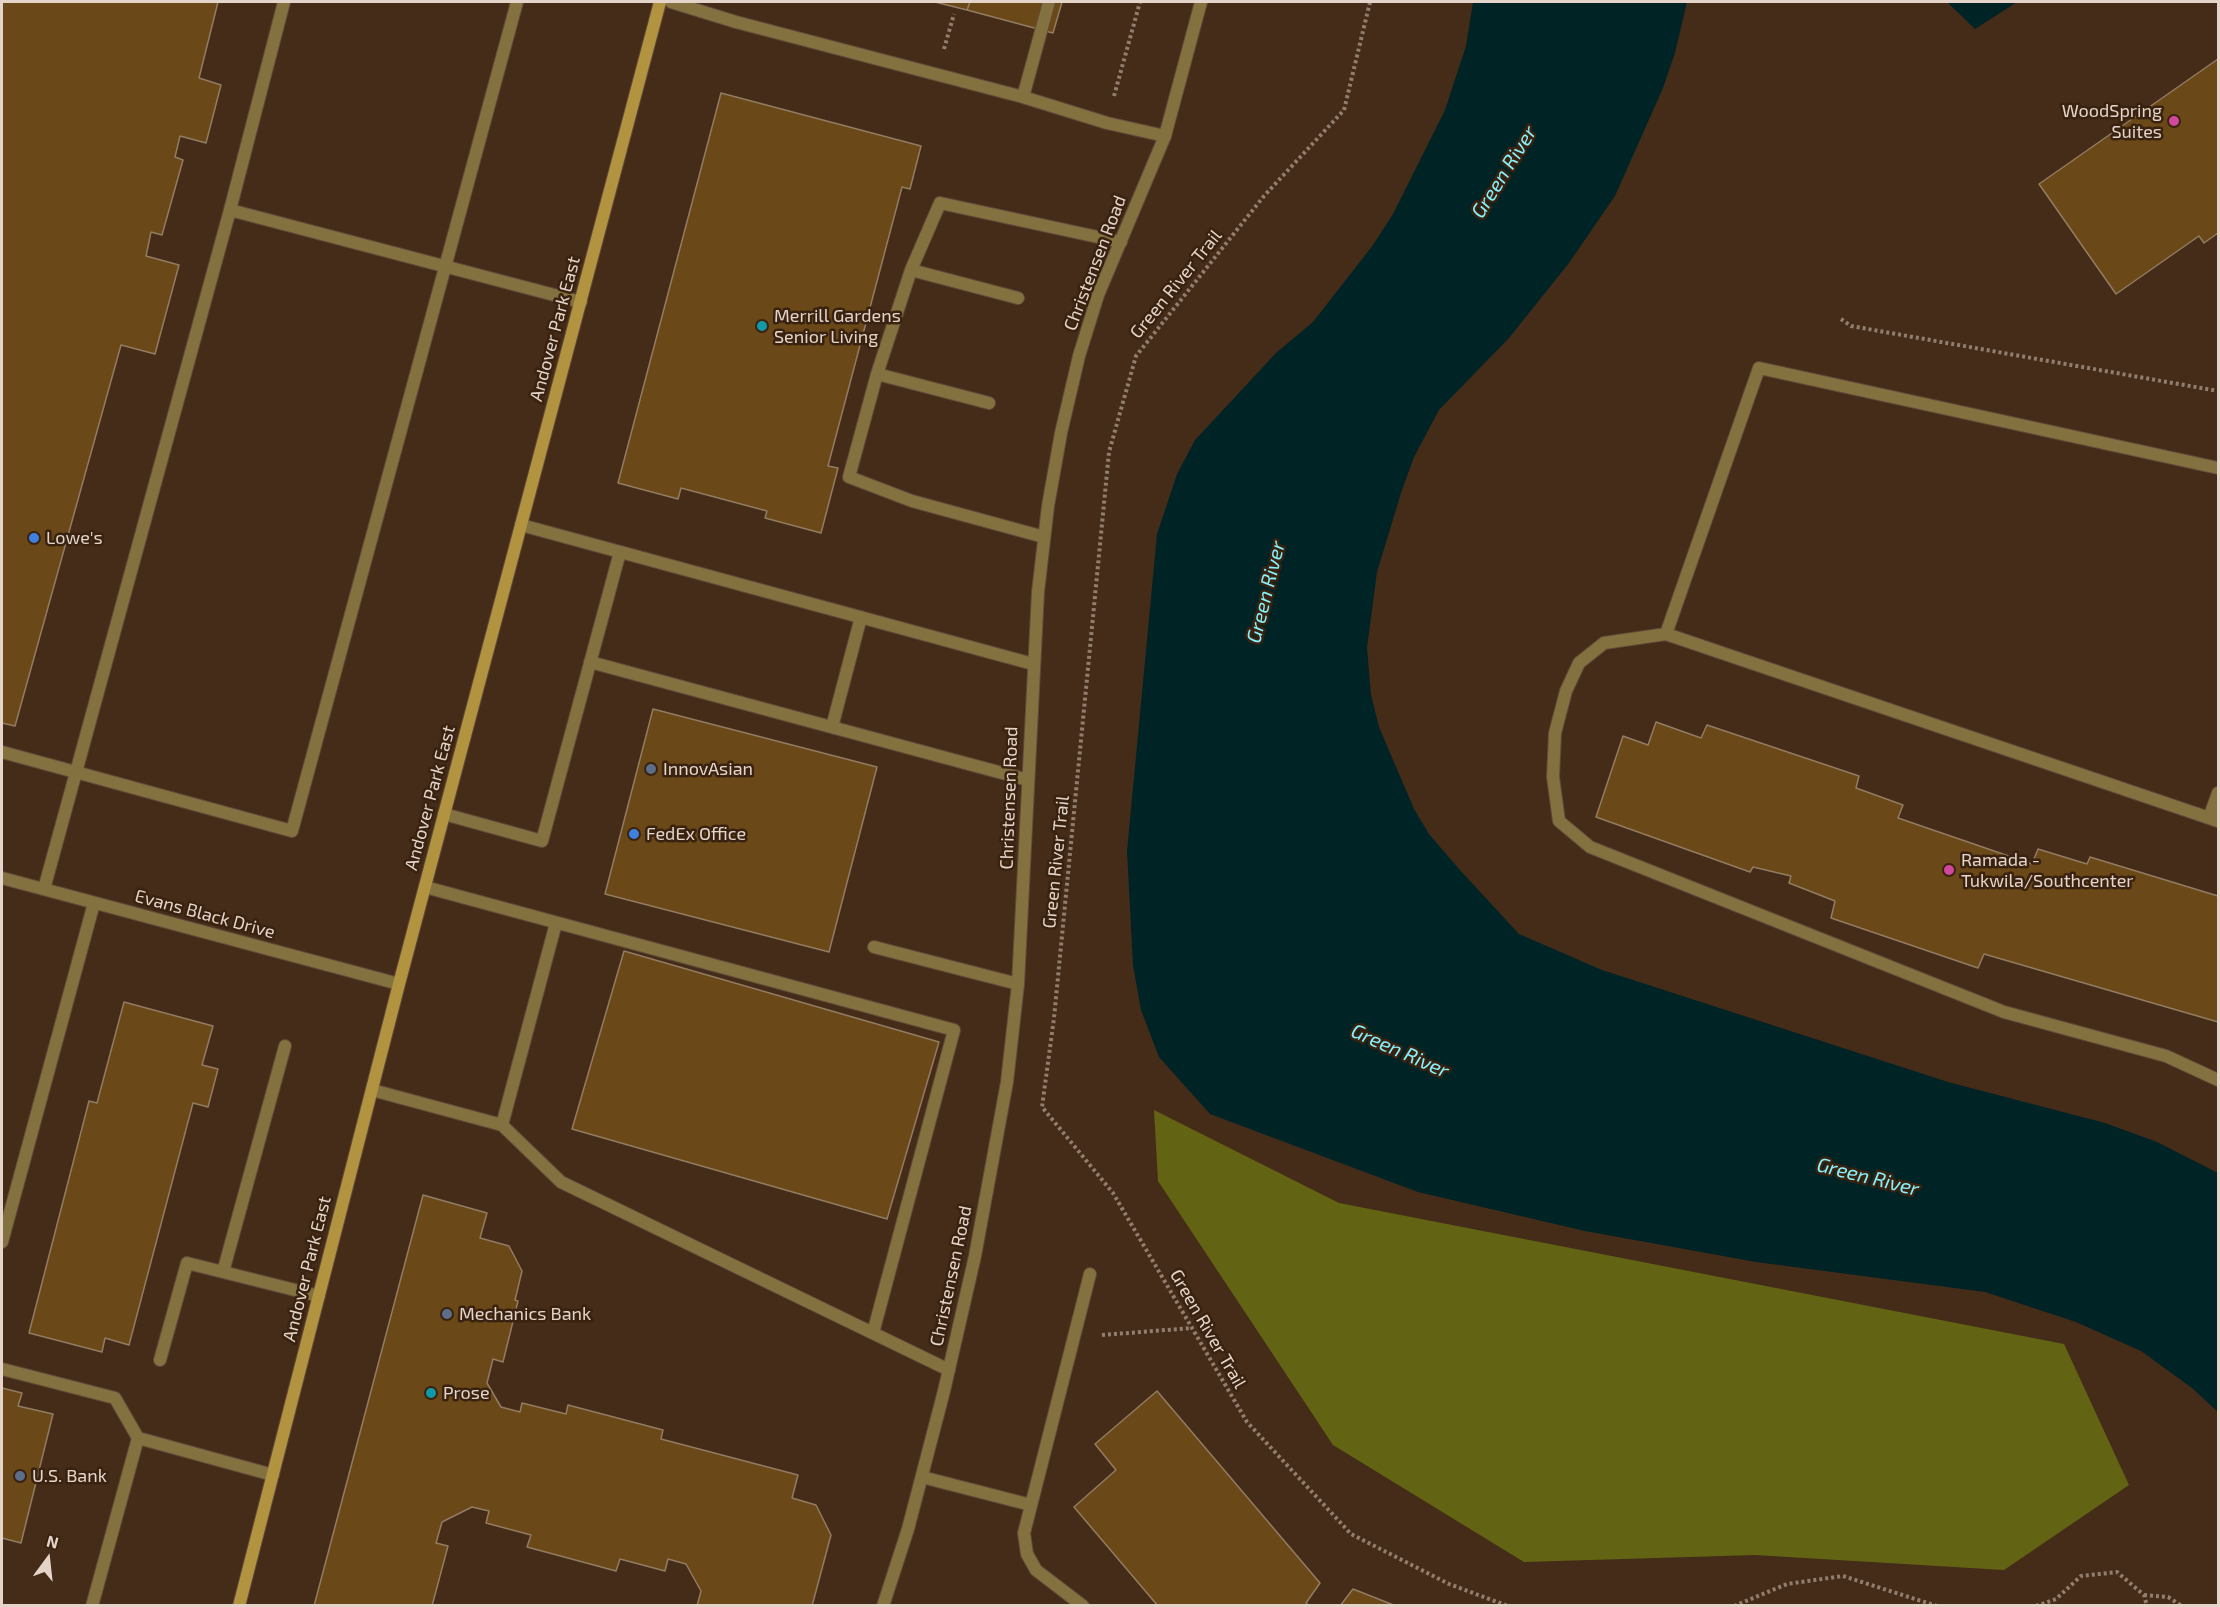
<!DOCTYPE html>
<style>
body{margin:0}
#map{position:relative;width:2220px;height:1607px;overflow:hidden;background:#442c19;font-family:"Exo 2",sans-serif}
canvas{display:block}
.frame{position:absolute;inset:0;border:3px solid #e4d4c9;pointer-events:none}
.north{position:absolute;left:18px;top:1529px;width:60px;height:60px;-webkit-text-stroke:4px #39220f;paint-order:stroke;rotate:15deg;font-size:16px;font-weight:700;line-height:24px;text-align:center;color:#e4d4c9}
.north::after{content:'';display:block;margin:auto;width:21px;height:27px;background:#e4d4c9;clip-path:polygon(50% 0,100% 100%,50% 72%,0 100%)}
</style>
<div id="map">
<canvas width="2220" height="1607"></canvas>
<div class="frame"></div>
<div class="north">N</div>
</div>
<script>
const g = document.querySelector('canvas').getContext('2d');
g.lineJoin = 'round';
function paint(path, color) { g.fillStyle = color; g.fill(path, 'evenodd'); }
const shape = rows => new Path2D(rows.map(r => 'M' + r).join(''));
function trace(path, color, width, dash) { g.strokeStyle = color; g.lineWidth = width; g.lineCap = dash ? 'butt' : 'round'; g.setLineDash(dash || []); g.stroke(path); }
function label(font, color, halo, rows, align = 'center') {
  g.font = font + ' "Exo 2",sans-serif'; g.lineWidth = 5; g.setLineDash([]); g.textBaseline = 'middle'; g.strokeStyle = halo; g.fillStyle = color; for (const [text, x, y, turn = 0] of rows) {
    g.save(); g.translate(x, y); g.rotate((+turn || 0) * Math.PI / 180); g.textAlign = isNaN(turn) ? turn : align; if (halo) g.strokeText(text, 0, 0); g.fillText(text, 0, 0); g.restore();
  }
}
const forest = shape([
 [1154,1110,1339,1203,2064,1344,2129,1485,2004,1570,1755,1555,1524,1562,1333,1445,1158,1181]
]);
const water = shape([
 [1473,2,1687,2,1675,53,1663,88,1615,196,1569,263,1509,338,1439,410,1414,457,1401,493,1377,572,1367,648,1371,695,1379,727,1414,809,1429,834,1459,869,1519,934,1602,970,1948,1082,2105,1123,2157,1142,2218,1173,2218,1412,2192,1388,2141,1351,2076,1322,1985,1292,1756,1262,1585,1231,1418,1192,1210,1114,1159,1057,1141,1010,1133,965,1127,851,1157,534,1177,474,1195,440,1276,353,1313,322,1373,245,1393,214,1445,110,1466,46],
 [1947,2,2017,2,1975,29]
]);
const building = shape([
 [2,2,218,2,199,78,221,85,206,143,180,136,175,157,183,160,162,235,151,232,146,256,179,265,155,354,121,345,15,726,2,723,2,2],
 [935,2,970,2,967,10,935,2],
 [970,2,1062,2,1053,33,967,10,970,2],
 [2218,59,2218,233,2204,243,2199,236,2116,294,2039,184,2218,59],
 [721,93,921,146,910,189,902,187,828,466,838,468,821,533,765,518,767,511,681,488,678,499,618,483,721,93],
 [653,709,877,767,829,952,605,894,653,709],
 [1656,722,1701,738,1707,725,1859,776,1856,788,1903,805,1898,818,2032,864,2038,849,2087,864,2090,857,2218,896,2218,1022,1984,954,1978,968,1831,918,1835,901,1789,883,1791,876,1753,867,1750,872,1596,817,1623,736,1648,745,1656,722],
 [624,951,939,1042,887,1219,572,1129,624,951],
 [124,1002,213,1026,202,1065,218,1069,208,1107,193,1103,129,1345,105,1338,102,1352,29,1333,89,1101,97,1103,124,1002],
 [423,1195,487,1213,480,1238,509,1246,522,1271,515,1300,518,1301,503,1362,493,1359,487,1383,501,1407,520,1412,522,1403,566,1414,568,1405,663,1430,661,1439,798,1475,792,1498,816,1505,831,1535,812,1606,697,1606,701,1591,686,1564,668,1559,665,1571,620,1559,616,1571,527,1547,531,1535,486,1523,489,1511,472,1507,442,1522,436,1543,448,1546,432,1606,314,1606,423,1195],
 [2,1388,22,1393,18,1406,53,1414,21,1543,2,1538,2,1388],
 [1157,1391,1320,1583,1306,1603,1310,1606,1158,1606,1074,1507,1116,1470,1095,1444,1157,1391],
 [1353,1589,1396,1606,1340,1606,1353,1589]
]);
const path = shape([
 [1370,2,1344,110,1264,196,1136,356,1109,452,1054,1018,1042,1107,1113,1193,1247,1422,1351,1534,1449,1584,1508,1606],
 [944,49,954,14],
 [1114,96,1140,2],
 [1841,319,1851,326,2218,391],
 [1102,1335,1192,1328],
 [2144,1595,2168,1597,2182,1606],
 [1734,1606,1787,1584,1843,1576,1937,1606],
 [2036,1606,2056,1599,2081,1576,2117,1572,2144,1595,2147,1606]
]);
const lane = shape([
 [671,2,736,22,1023,97,1107,123,1165,136],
 [1023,97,1049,2],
 [230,210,581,302],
 [911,270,1018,298],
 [877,374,989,403],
 [2218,468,1759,368,1666,634,2218,821],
 [521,525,1033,664],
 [1044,537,912,501,849,477,877,374,911,270,940,203,1121,242],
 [1666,634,1604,643,1579,663,1566,691,1555,733,1553,777,1559,821,1590,847,2004,1012,2166,1056,2218,1080],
 [590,662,1028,780],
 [832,727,861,617],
 [2,752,292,831,517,2],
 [444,814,542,841,620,552],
 [2209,818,2218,793],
 [425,887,954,1030,873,1333],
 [44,889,230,210,284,2],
 [874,947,1018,984],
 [372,1090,502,1125,561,1182,949,1370],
 [502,1125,556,923],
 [2,1242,94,903],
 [223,1272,285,1046],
 [160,1360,187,1263,319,1296],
 [2,1369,115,1398,138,1438,92,1606],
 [138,1438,273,1475],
 [922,1477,1031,1505],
 [1083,1606,1036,1570,1027,1554,1024,1533,1090,1274]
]);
const street = shape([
 [2,878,399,984],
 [883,1606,908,1529,944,1391,975,1256,1007,1082,1018,984,1038,592,1048,506,1061,433,1079,356,1098,295,1165,136,1201,2]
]);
const secondary = shape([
 [239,1606,399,984,660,2]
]);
const markers = [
 [2174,121,6,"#d1479c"],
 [762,326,6,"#0f9aa8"],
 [34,538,6,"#3f7fe0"],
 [651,769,6,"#5c6f8a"],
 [634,834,6,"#3f7fe0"],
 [1949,870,6,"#d1479c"],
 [447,1314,6,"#5c6f8a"],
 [431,1393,6,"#0f9aa8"],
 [20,1476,6,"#5c6f8a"]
];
const poiNames = [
 ["WoodSpring",2162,111,"right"],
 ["Suites",2162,132,"right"],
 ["Merrill Gardens",774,316],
 ["Senior Living",774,337],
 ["Lowe's",46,538],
 ["InnovAsian",663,769],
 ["FedEx Office",646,834],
 ["Ramada -",1961,860],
 ["Tukwila/Southcenter",1961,881],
 ["Mechanics Bank",459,1314],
 ["Prose",443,1393],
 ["U.S. Bank",32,1476]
];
const streetNames = [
 ["Christensen Road",1095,263,-69],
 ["Green River Trail",1176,284,-51],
 ["Andover Park East",555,329,-75],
 ["Andover Park East",430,798,-75],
 ["Christensen Road",1009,798,-88],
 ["Green River Trail",1056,862,-84],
 ["Evans Black Drive",205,914,15],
 ["Andover Park East",307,1269,-76],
 ["Christensen Road",951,1276,-78],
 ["Green River Trail",1208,1329,60]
];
const waterNames = [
 ["Green River",1504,172,-58],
 ["Green River",1266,592,-76],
 ["Green River",1400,1051,24],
 ["Green River",1868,1177,14]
];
paint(forest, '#626413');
paint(water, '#002326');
paint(building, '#6b4817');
trace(building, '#927c62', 1.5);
trace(lane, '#614a39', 14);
trace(street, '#614a39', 14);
trace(secondary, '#614a39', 14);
trace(path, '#927e6f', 4, [3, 3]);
trace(lane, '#837140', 12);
trace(street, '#837140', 12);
trace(secondary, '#b19340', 12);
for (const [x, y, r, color] of markers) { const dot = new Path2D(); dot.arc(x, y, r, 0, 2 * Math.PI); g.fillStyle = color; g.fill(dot); trace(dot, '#39220f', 2); }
label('18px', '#e4d4c9', '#39220f', poiNames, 'left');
label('18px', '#e4d4c9', '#39220f', streetNames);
label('italic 20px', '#85f3fe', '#39220f', waterNames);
</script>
